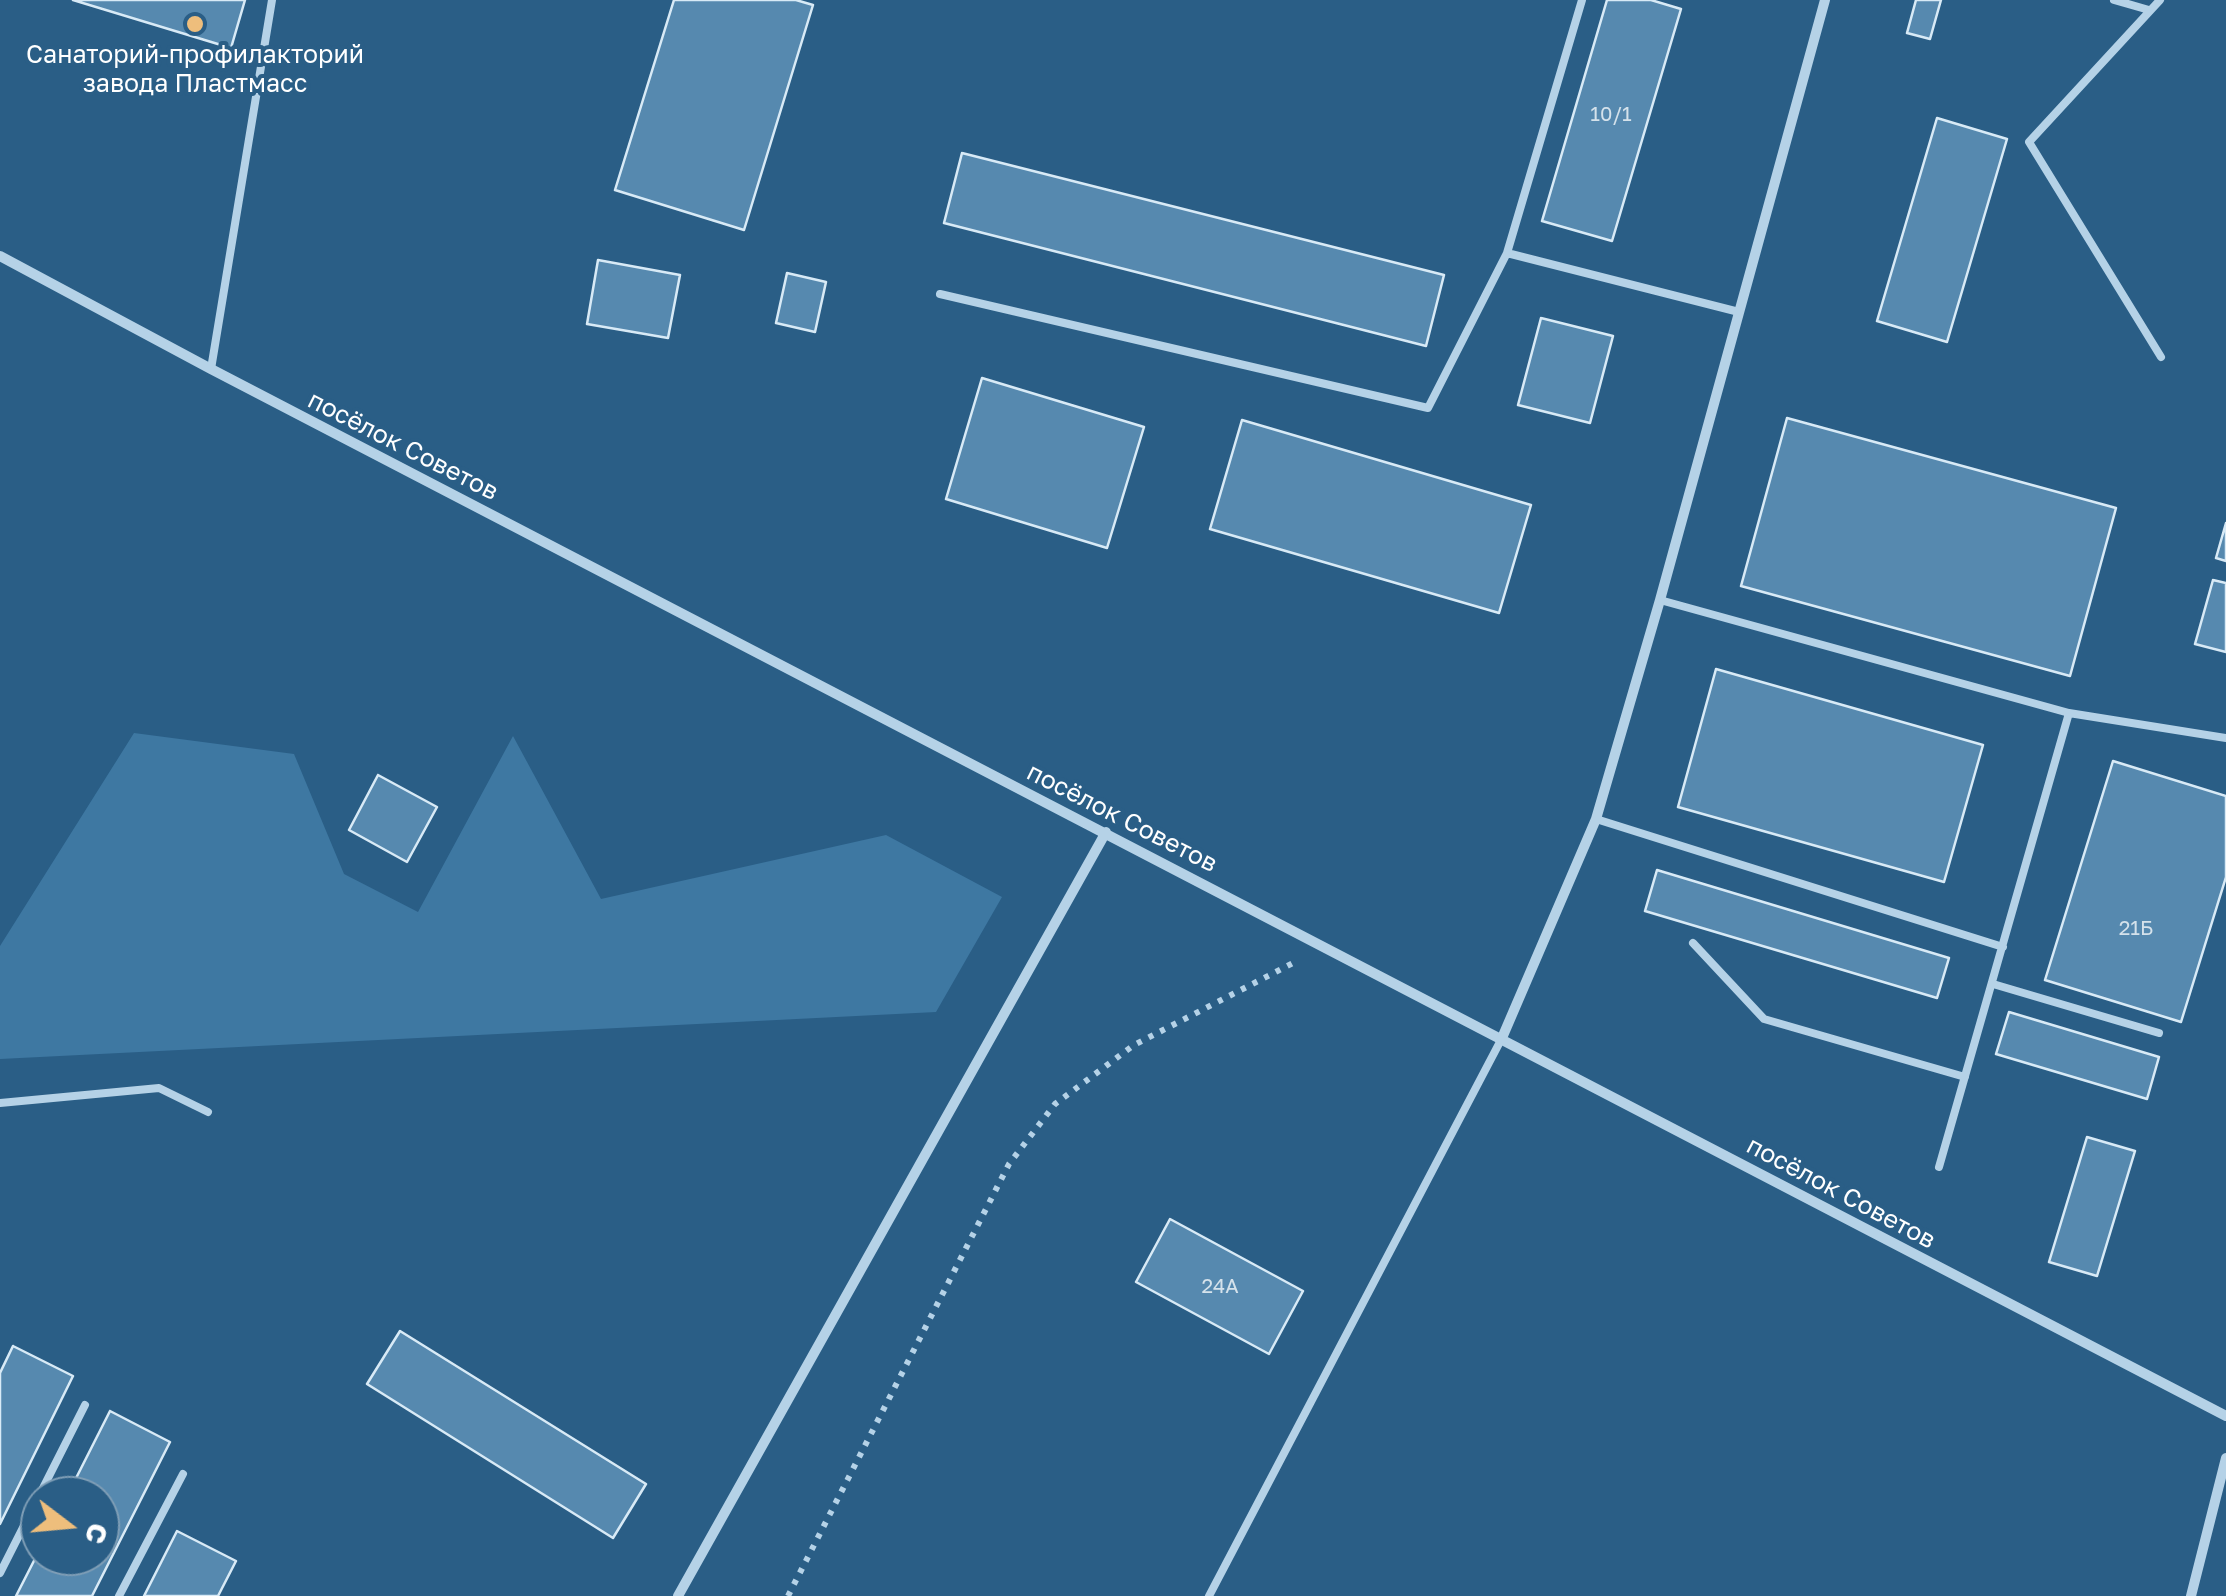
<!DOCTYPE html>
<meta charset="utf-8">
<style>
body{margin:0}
#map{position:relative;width:2226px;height:1596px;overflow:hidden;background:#2a5e86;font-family:"Golos Text",sans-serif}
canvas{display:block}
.north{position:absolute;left:20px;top:1476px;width:100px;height:100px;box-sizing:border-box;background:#2a5e86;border:2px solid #7f9eb6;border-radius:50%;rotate:106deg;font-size:28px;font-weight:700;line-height:40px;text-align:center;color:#fff}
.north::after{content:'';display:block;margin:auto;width:35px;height:45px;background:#eebe7c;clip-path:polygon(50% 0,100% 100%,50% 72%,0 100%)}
</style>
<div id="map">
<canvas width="2226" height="1596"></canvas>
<div class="north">С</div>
</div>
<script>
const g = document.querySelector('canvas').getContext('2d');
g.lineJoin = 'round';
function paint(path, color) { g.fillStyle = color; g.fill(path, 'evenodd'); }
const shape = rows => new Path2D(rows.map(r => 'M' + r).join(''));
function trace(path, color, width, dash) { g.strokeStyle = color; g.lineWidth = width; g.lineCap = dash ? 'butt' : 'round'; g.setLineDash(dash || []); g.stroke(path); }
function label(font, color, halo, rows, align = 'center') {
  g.font = font + ' "Golos Text",sans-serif'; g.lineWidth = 8; g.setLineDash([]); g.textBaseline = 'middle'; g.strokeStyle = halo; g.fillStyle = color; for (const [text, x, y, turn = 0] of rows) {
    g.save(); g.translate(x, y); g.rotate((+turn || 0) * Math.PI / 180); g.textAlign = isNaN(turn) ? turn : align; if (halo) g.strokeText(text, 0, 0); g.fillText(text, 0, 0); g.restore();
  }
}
const green = shape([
 [134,733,294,754,344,874,418,912,513,736,601,899,886,835,1002,897,936,1012,0,1059,0,946]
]);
const building = shape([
 [73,0,245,0,231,48,73,0],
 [674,0,796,0,813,5,744,230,615,190,674,0],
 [1607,0,1651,0,1681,9,1612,241,1542,221,1607,0],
 [1916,0,1941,0,1930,39,1907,33,1916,0],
 [1937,118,2007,139,1947,342,1877,321,1937,118],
 [962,153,1444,275,1426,346,944,223,962,153],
 [598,260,680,275,668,338,587,324,598,260],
 [787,273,826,282,815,332,776,323,787,273],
 [1541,318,1613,336,1590,423,1518,405,1541,318],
 [982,378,1144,427,1107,548,946,499,982,378],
 [1787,418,2116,508,2070,676,1741,586,1787,418],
 [1242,420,1531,505,1499,613,1210,529,1242,420],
 [2226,523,2226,561,2216,558,2226,523],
 [2213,580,2226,583,2226,652,2195,644,2213,580],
 [1716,669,1983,745,1944,882,1678,807,1716,669],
 [2113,761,2226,796,2226,877,2181,1022,2045,980,2113,761],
 [378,775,437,807,407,862,349,830,378,775],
 [1657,870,1949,958,1937,998,1645,911,1657,870],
 [2009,1012,2159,1057,2147,1099,1996,1054,2009,1012],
 [2087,1137,2135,1151,2097,1276,2049,1262,2087,1137],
 [1170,1219,1303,1291,1269,1354,1136,1282,1170,1219],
 [400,1331,646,1484,613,1538,367,1384,400,1331],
 [13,1346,73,1376,0,1524,0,1373,13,1346],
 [110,1411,170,1442,92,1596,16,1596,40,1549,40,1556,100,1556,100,1496,67,1496,110,1411],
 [177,1531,236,1561,218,1596,144,1596,177,1531]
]);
const path = shape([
 [788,1596,1009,1164,1055,1104,1134,1045,1297,961]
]);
const lane = shape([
 [1582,0,1507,253,1739,312],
 [2114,0,2149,10],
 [2160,0,2029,142,2161,357],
 [940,294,1428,408,1507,253],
 [211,369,272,0],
 [1660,600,2069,713,2226,738],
 [1596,819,2003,947],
 [1693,943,1764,1019,1965,1077],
 [1993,984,2159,1033],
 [0,1103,159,1088,208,1112],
 [1939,1167,2069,713],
 [0,1573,85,1405],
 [119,1596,183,1474],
 [1209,1596,1502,1038]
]);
const street = shape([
 [0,256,211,369,2226,1416],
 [1502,1038,1596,819,1660,600,1825,0],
 [678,1596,1106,832],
 [2191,1596,2226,1458]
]);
const markers = [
 [195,24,10,"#eebe7c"]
];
const numberNames = [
 ["10/1",1611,115],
 ["21Б",2136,929],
 ["24А",1220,1287]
];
const poiNames = [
 ["Санаторий-профилакторий",195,55],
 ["завода Пластмасс",195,84]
];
const streetNames = [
 ["посёлок Советов",403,446,27],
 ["посёлок Советов",1122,818,27],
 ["посёлок Советов",1841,1193,28]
];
paint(green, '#3e78a2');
paint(building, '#5689af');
trace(building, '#d8eaf6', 2.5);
trace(path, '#b5d2e7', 6, [5, 8]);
trace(lane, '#b5d2e7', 8);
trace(street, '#b5d2e7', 10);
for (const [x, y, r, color] of markers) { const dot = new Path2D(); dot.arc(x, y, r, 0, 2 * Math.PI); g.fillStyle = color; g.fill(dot); trace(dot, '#2a5e86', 4); }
label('20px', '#d5e2eb', null, numberNames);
label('25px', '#fff', '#2a5e86', poiNames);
label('25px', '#fff', '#2a5e86', streetNames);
</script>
